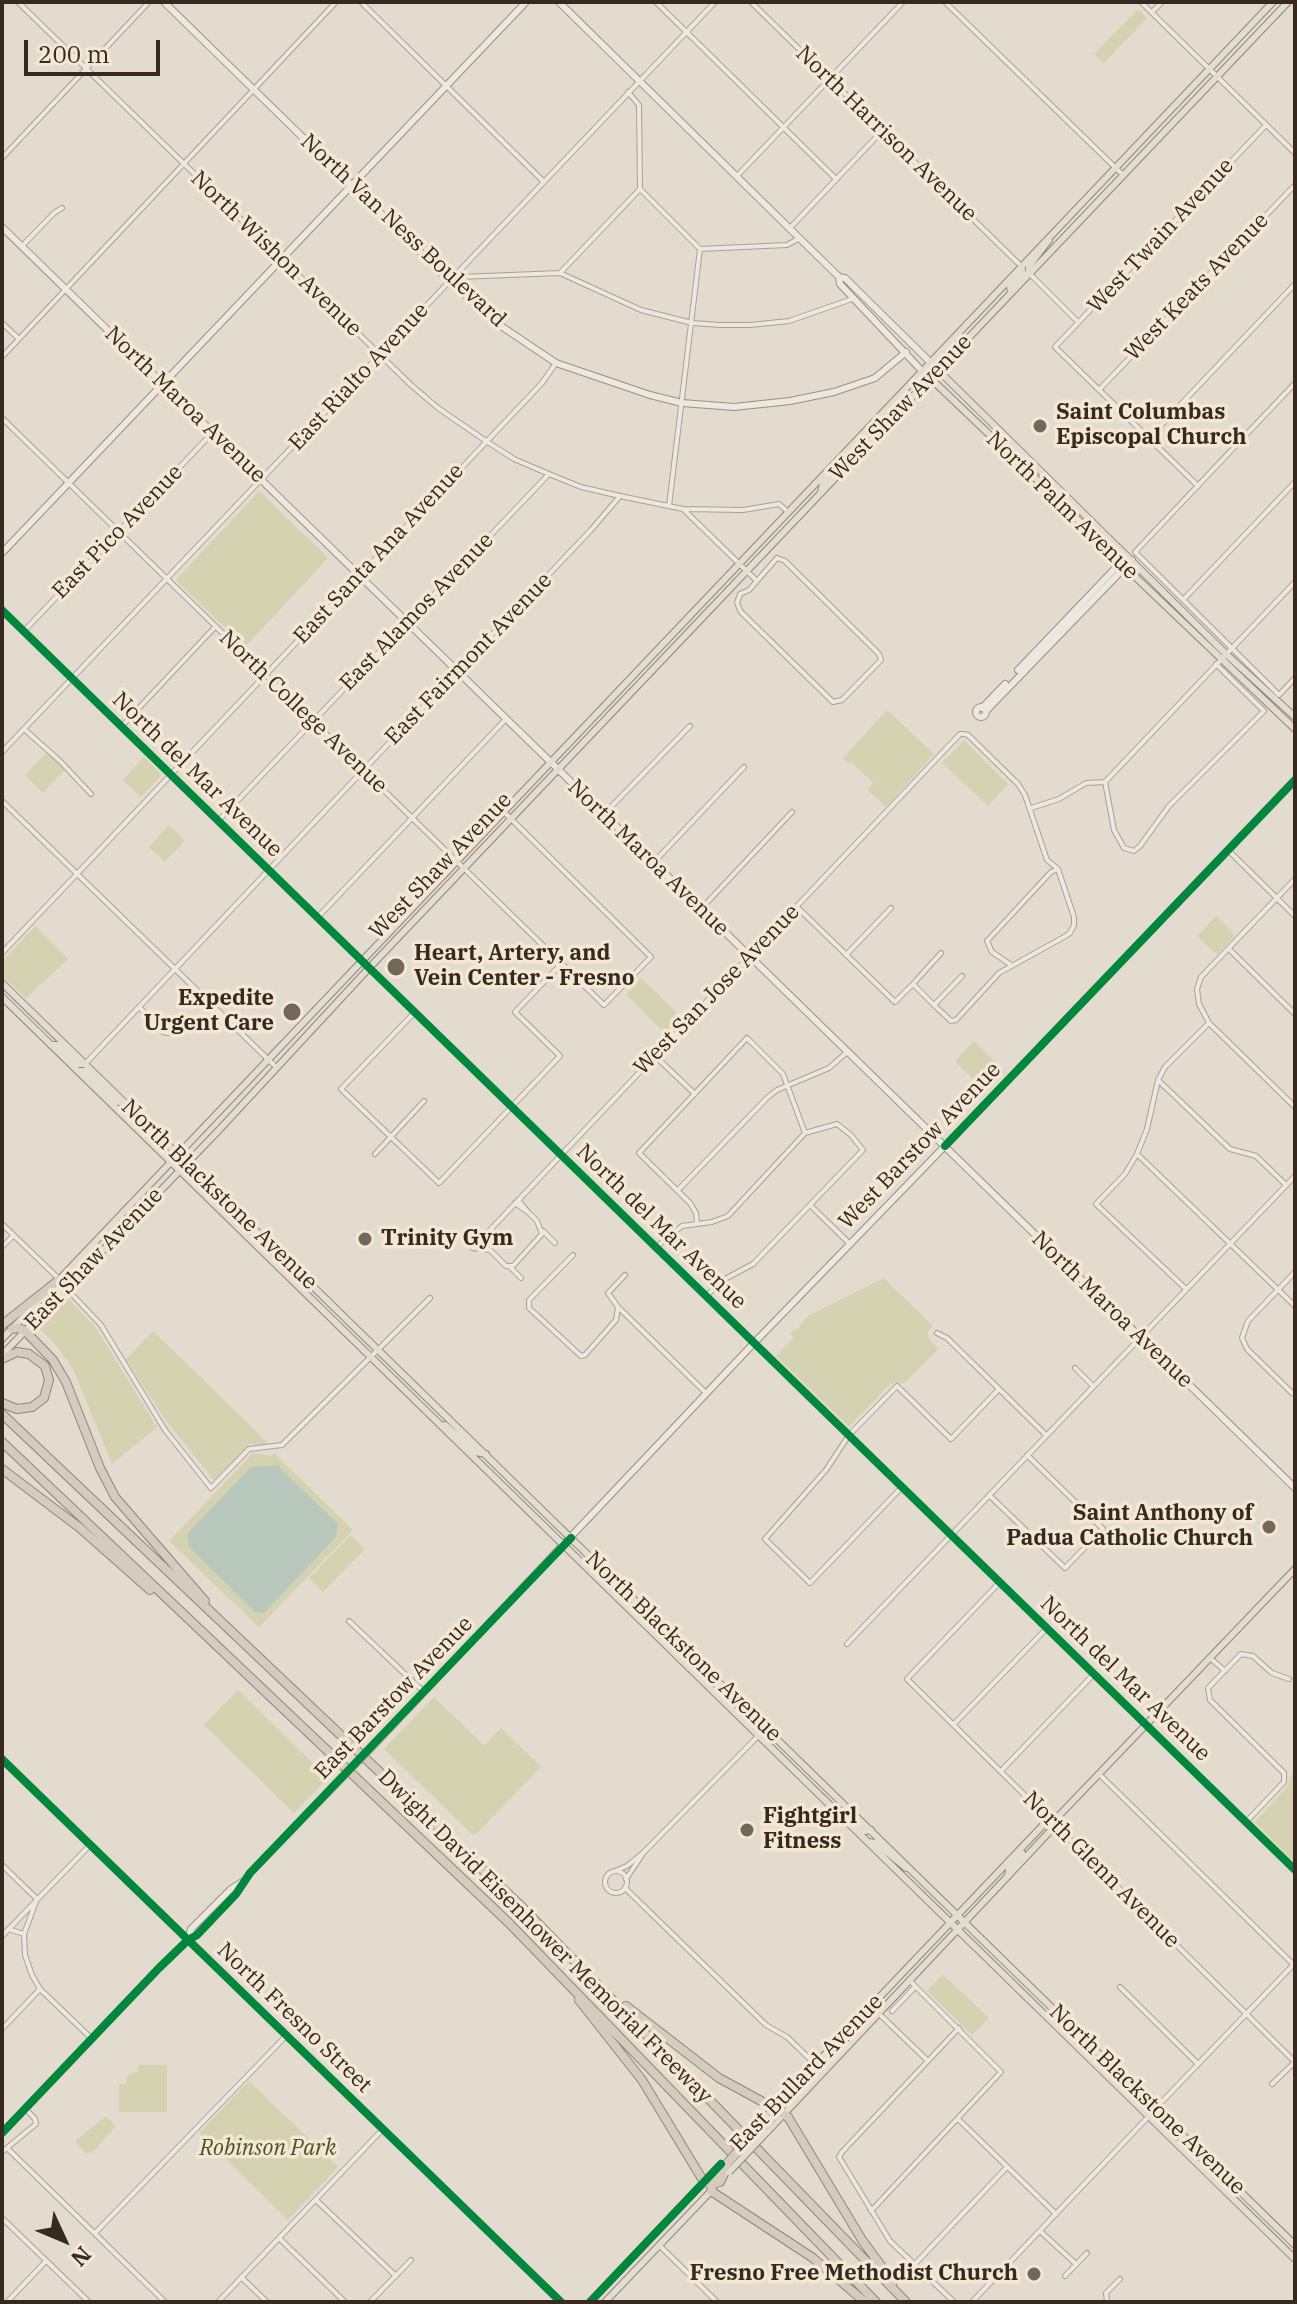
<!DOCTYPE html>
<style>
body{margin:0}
#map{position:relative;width:1297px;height:2304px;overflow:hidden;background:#e3dbce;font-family:"IBM Plex Serif",serif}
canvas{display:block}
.frame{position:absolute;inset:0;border:4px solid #37291f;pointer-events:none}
.north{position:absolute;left:24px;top:2200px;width:80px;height:80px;-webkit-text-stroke:6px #f4e8d4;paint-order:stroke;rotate:134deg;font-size:22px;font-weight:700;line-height:32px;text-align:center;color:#37291f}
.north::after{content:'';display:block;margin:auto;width:28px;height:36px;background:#37291f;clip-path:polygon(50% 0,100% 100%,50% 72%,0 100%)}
.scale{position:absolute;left:24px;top:40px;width:136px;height:36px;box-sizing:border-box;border:4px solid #37291f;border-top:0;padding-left:10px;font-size:24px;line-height:28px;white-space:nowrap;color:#37291f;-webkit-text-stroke:6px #f4e8d4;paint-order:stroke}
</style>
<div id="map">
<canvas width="1297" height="2304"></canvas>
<div class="frame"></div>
<div class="north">N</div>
<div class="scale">200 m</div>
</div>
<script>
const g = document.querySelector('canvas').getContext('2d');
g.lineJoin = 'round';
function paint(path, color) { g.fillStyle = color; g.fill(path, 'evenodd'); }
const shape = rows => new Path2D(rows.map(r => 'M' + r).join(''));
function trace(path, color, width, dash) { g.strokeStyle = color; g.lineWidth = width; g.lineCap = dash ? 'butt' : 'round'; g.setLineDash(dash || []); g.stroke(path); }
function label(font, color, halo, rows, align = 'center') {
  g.font = font + ' "IBM Plex Serif",serif'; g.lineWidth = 7; g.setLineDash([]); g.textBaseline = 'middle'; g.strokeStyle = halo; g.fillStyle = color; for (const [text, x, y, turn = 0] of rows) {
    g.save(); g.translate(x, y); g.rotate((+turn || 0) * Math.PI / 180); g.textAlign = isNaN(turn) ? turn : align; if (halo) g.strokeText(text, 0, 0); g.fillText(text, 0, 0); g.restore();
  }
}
const green = shape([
 [1138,9,1147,18,1104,63,1094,54],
 [259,491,328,558,245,647,176,580],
 [887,710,934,754,886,807,867,789,873,783,851,762,849,764,843,758],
 [964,740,1008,784,988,806,942,763],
 [48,751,66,768,43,793,25,775],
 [144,757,162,775,141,797,123,780],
 [169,825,185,840,165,862,149,847],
 [1216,916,1235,935,1217,955,1197,936],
 [35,926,68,959,26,998,2,976,2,962],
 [641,978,683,1019,667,1035,626,995],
 [974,1041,1005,1072,986,1092,955,1061],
 [884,1278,933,1326,928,1331,928,1337,938,1349,903,1384,896,1382,889,1385,849,1427,776,1356,794,1338,790,1333,797,1329,808,1316],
 [69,1299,96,1328,157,1427,112,1464,73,1369,57,1346,40,1329,66,1300],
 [153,1331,228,1404,271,1446,250,1444,214,1480,167,1422,126,1359],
 [253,1453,271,1456,274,1453,353,1530,259,1627,169,1541],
 [351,1535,365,1549,323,1592,309,1578],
 [238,1690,328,1778,294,1813,204,1725],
 [434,1697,484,1746,501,1728,541,1767,474,1836,384,1749],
 [1295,1771,1295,1863,1255,1822,1288,1786,1291,1775],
 [943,1975,989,2018,972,2035,927,1991],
 [138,2065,167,2065,167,2112,119,2112,119,2084,126,2084,126,2078,132,2073,138,2072],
 [249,2081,338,2167,288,2220,199,2133],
 [106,2116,116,2126,95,2150,86,2154,75,2141]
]);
const water = shape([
 [277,1465,338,1524,336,1537,264,1613,255,1612,189,1547,187,1534,251,1467]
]);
const street = shape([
 [18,2,411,385,438,408,486,441,514,459,549,474,581,487,620,496,683,509,743,510,779,504,788,512],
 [361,2,544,182],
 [656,2,836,179],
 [751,2,1021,266],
 [945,2,1123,175],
 [1141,2,1295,153],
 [1152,12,1162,2],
 [628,92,639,105,640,189,700,249,787,245,800,238],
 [2,158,149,2],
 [737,176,903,2],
 [790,228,882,131],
 [22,246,54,213,62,208],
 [560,273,640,189],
 [1029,273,1078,322],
 [452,280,459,277,560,273,641,310,692,323,720,325,750,325,789,321,852,299],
 [2,323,19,339],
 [2,357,336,2],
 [1295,383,1135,552,1279,695,1295,678],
 [1099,390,1295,185],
 [2,418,604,1005,651,957,504,812],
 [1149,438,1295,284],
 [1198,486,1055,347,1266,125],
 [669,506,700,249],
 [683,509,757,581],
 [777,558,785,561,879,654,881,660,842,700,833,702,741,612,737,603,740,594,749,590,777,558],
 [1183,600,1295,482],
 [2,610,1295,1870],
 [24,631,213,432],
 [122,726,215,627],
 [24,729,60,761,91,794],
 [2,752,715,2],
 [1105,782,1114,830,1124,848,1134,851,1140,846,1169,806,1264,711,1216,664],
 [2,801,276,1067],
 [1031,808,1059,799,1086,783,1105,782,1295,582],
 [604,814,690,726],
 [219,820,549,474],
 [1228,850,1295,916],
 [654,862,744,767],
 [1295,879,1201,977,1197,989,1199,1004,1209,1023,1295,1107],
 [797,907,895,1002,913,984,934,1005,962,976],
 [701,909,792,812],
 [318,917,505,720],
 [1229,949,1295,1014],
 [2,953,542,383,556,363],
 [846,955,891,908],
 [1011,965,992,952,987,941,1051,872,1058,869],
 [913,984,941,953],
 [139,1007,163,1032,168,1033,176,1026],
 [414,1013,341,1089,439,1183,560,1056,515,1012,561,964],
 [654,1055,695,1094],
 [85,1064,591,530,620,496],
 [1158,1080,1230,1149,1256,1156,1286,1185],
 [375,1154,424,1101],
 [1137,1154,1295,1306],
 [678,1190,768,1097,777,1090,829,1068,846,1053],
 [515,1203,528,1212,518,1200],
 [810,1205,850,1244],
 [697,1223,696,1213,690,1203,639,1153,747,1038,783,1074,805,1133],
 [2,1224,58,1278],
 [543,1231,555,1243],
 [2,1247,13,1236],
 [473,1248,960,734,964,734,968,735,1018,784,1025,795,1047,860,1058,869,1074,917,1074,925,1070,933,1064,937,999,973,956,1020,951,1021,934,1005],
 [473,1248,490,1250,506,1266,513,1266,542,1234,537,1221,528,1212],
 [655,1248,682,1226,712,1222,728,1216,805,1133,837,1124,851,1135,863,1150,753,1264,725,1279,706,1296],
 [573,1255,529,1300,529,1308,581,1356,585,1355,616,1320,618,1307],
 [510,1267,521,1278],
 [625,1275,608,1293,618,1307,707,1394],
 [66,1288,101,1325,165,1430,211,1488,249,1449,282,1445,430,1298],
 [1186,1289,1096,1204,1125,1174,1137,1154,1147,1129,1158,1080,1165,1067,1209,1023],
 [937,1333,947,1338,1046,1435],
 [1075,1368,1093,1386],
 [1292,1393,1247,1349,1242,1338,1248,1321,1295,1272],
 [902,1487,810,1583,765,1539,826,1470,849,1435,897,1386,951,1439,999,1389],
 [989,1495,1065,1568,1103,1529,1027,1455],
 [1000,1582,907,1679,1295,2062],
 [349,1621,424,1692],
 [847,1644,1295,1176],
 [1210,1658,1225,1671],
 [954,1724,1047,1628],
 [1001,1771,1094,1674],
 [1099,1774,1295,1966],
 [1247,1821,1284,1782,1284,1773,1210,1700,1208,1688,1241,1654,1253,1656,1272,1673,1289,1679],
 [2,1865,37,1899,24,1934,25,1955,32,1975,40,1989,92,2039],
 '605 1882a11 11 0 1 1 22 0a11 11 0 1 1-22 0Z',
 [615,1871,627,1866,644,1852,766,1728],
 [626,1879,644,1852],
 [625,1888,766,2025,787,2037,815,2064],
 [8,1929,24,1934],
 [2,1936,90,1845],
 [1120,1987,1198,2064],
 [871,2006,927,2060],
 [892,2011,915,1987],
 [2,2029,40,1989],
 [1272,2084,1295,2062],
 [1155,2109,1295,1963],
 [958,2119,1056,2214],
 [7,2148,165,2302],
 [2,2152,36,2124,35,2119,25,2108],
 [316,2200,396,2276],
 [871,2211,1001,2072,909,1980],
 [2,2218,89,2302],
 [1040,2231,1076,2264],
 [95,2233,286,2036],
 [279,2238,345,2302],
 [659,2245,717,2302],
 [915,2264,1007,2167],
 [1065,2276,1087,2253],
 [242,2278,267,2302],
 [7,2302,46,2261],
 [218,2302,382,2130],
 [370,2302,411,2260],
 [954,2302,890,2241,839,2157,842,2152,959,2028],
 [972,2302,1149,2116],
 [1107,2302,1106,2293,1120,2279]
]);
const secondary = shape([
 [164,2,450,281,498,324,556,363,650,395,682,403,734,407,790,401,834,392,875,378,906,352],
 [559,2,839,277,845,278,930,362],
 [2,227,1295,1488],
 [839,277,840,284,922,371],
 [1059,501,1122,564],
 [2,553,526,2],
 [1018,670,1127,556],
 '976 712a5 5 0 1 1 10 0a5 5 0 1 1-10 0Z',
 [982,708,1005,684],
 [986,711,1132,560],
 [372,1747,754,1343,945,1146,1295,780],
 [2,1759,561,2302],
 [188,1940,191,1929,231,1889,242,1882],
 [2,2133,159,1968,188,1940,197,1935,236,1894,250,1873,340,1780]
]);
const primary = shape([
 [1029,273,1029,266,1049,240],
 [1011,293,1010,287,1023,273,1021,266],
 [936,368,1226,654,1295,717],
 [927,375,1059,501,1065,501,1072,507],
 [821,492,823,483,845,460,847,453],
 [1125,567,1295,729],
 [2,983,1295,2245],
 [2,997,1295,2259],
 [51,1045,58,1045,77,1064,85,1064],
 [78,1071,85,1071,116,1101,123,1103],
 [57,1282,1273,2],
 [66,1288,65,1283,81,1264,82,1256],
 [41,1309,59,1288,59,1280],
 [2,1339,44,1296],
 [2,1355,219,1130,370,967,1288,2],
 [445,1425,476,1452,486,1454],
 [835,1810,842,1811,864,1831,871,1830],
 [868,1842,876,1843,906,1868],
 [1008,1876,1009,1868,1022,1853],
 [1124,2089,1147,2108,1155,2109],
 [1149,2116,1155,2116,1169,2128,1175,2128],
 [758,2125,1046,1822,1051,1824],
 [766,2133,1008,1876,1052,1829,1051,1824,1295,1569],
 [590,2302,721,2164],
 [605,2302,713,2189]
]);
const highway = shape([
 [2,1325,59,1280],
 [12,1329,18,1328,25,1331,53,1360,66,1382,100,1468,115,1497,205,1601],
 [2,1359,17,1352,29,1354,45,1366,49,1380,44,1398,32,1407,17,1409,2,1403],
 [2,1414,522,1907,906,2302],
 [2,1442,508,1922,876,2302],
 [2,1469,80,1528,150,1590],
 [579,2000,642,2080,704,2182,712,2184,720,2182,726,2170],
 [626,2006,719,2078,774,2108,774,2117,763,2129],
 [771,2113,780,2112,788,2117,862,2240,893,2282],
 [724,2167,713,2180,711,2191,813,2258,865,2302]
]);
const secondaryBridge = shape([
 [340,1780,372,1747]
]);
const primaryBridge = shape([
 [729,2172,766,2133]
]);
const highwayBridge = shape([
 [724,2167,760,2126]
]);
const cycleway = shape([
 [2,610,1295,1870],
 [945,1146,1295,780],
 [2,1759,561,2302],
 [2,2133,159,1968,188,1940,197,1935,236,1894,250,1873,571,1538],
 [590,2302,721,2164]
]);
const markers = [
 [1040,426,8,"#73675c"],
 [396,967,10,"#73675c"],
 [292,1012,10,"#73675c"],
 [365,1239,8,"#73675c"],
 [1269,1527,8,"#73675c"],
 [747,1830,8,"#73675c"],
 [1034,2274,8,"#73675c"]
];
const streetNames = [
 ["North Harrison Avenue",886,134,44],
 ["North Van Ness Boulevard",403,231,43],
 ["West Twain Avenue",1161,236,-47],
 ["North Wishon Avenue",276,254,44],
 ["West Keats Avenue",1197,287,-46],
 ["East Rialto Avenue",359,377,-47],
 ["North Maroa Avenue",185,405,44],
 ["West Shaw Avenue",901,408,-46],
 ["North Palm Avenue",1062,506,44],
 ["East Pico Avenue",118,532,-46],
 ["East Santa Ana Avenue",379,554,-47],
 ["East Alamos Avenue",417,612,-46],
 ["East Fairmont Avenue",469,659,-46],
 ["North College Avenue",303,712,44],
 ["North del Mar Avenue",197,775,44],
 ["North Maroa Avenue",648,858,44],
 ["West Shaw Avenue",441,866,-46],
 ["West San Jose Avenue",717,990,-46],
 ["West Barstow Avenue",920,1146,-46],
 ["North Blackstone Avenue",219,1195,44],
 ["North del Mar Avenue",661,1227,44],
 ["East Shaw Avenue",94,1259,-46],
 ["North Maroa Avenue",1112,1310,44],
 ["North Blackstone Avenue",683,1647,44],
 ["North del Mar Avenue",1125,1679,44],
 ["East Barstow Avenue",394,1698,-46],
 ["North Glenn Avenue",1101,1870,45],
 ["Dwight David Eisenhower Memorial Freeway",545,1937,45],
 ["North Fresno Street",294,2018,44],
 ["East Bullard Avenue",807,2073,-46],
 ["North Blackstone Avenue",1147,2100,44]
];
const poiNames = [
 ["Saint Columbas",1056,413],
 ["Episcopal Church",1056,438],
 ["Heart, Artery, and",414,954],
 ["Vein Center - Fresno",414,979],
 ["Expedite",274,999,"right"],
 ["Urgent Care",274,1024,"right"],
 ["Trinity Gym",381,1239],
 ["Saint Anthony of",1253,1514,"right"],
 ["Padua Catholic Church",1253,1539,"right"],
 ["Fightgirl",763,1817],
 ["Fitness",763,1842],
 ["Fresno Free Methodist Church",1018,2274,"right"]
];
const parkNames = [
 ["Robinson Park",268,2149]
];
paint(green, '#d4d2b1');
paint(water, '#b8c8bd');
trace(street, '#a9a197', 6);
trace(secondary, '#989086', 8);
trace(primary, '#8e867e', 8);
trace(highway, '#8e867e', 10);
trace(street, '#ece7df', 4);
trace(secondary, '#ece7df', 6);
trace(primary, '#e3dcd1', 6);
trace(highway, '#d6cbbf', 8);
trace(secondaryBridge, '#989086', 8, []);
trace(primaryBridge, '#8e867e', 8, []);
trace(highwayBridge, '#8e867e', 10, []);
trace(secondaryBridge, '#ece7df', 6);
trace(primaryBridge, '#e3dcd1', 6);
trace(highwayBridge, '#d6cbbf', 8);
trace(cycleway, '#00873e', 8);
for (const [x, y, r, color] of markers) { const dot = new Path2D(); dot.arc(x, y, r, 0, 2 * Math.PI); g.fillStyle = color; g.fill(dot); trace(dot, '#f4e8d4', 3); }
label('22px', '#37291f', '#f4e8d4', streetNames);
label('bold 22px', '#37291f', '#f4e8d4', poiNames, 'left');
label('italic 22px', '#4b5326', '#f4e8d4', parkNames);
</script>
